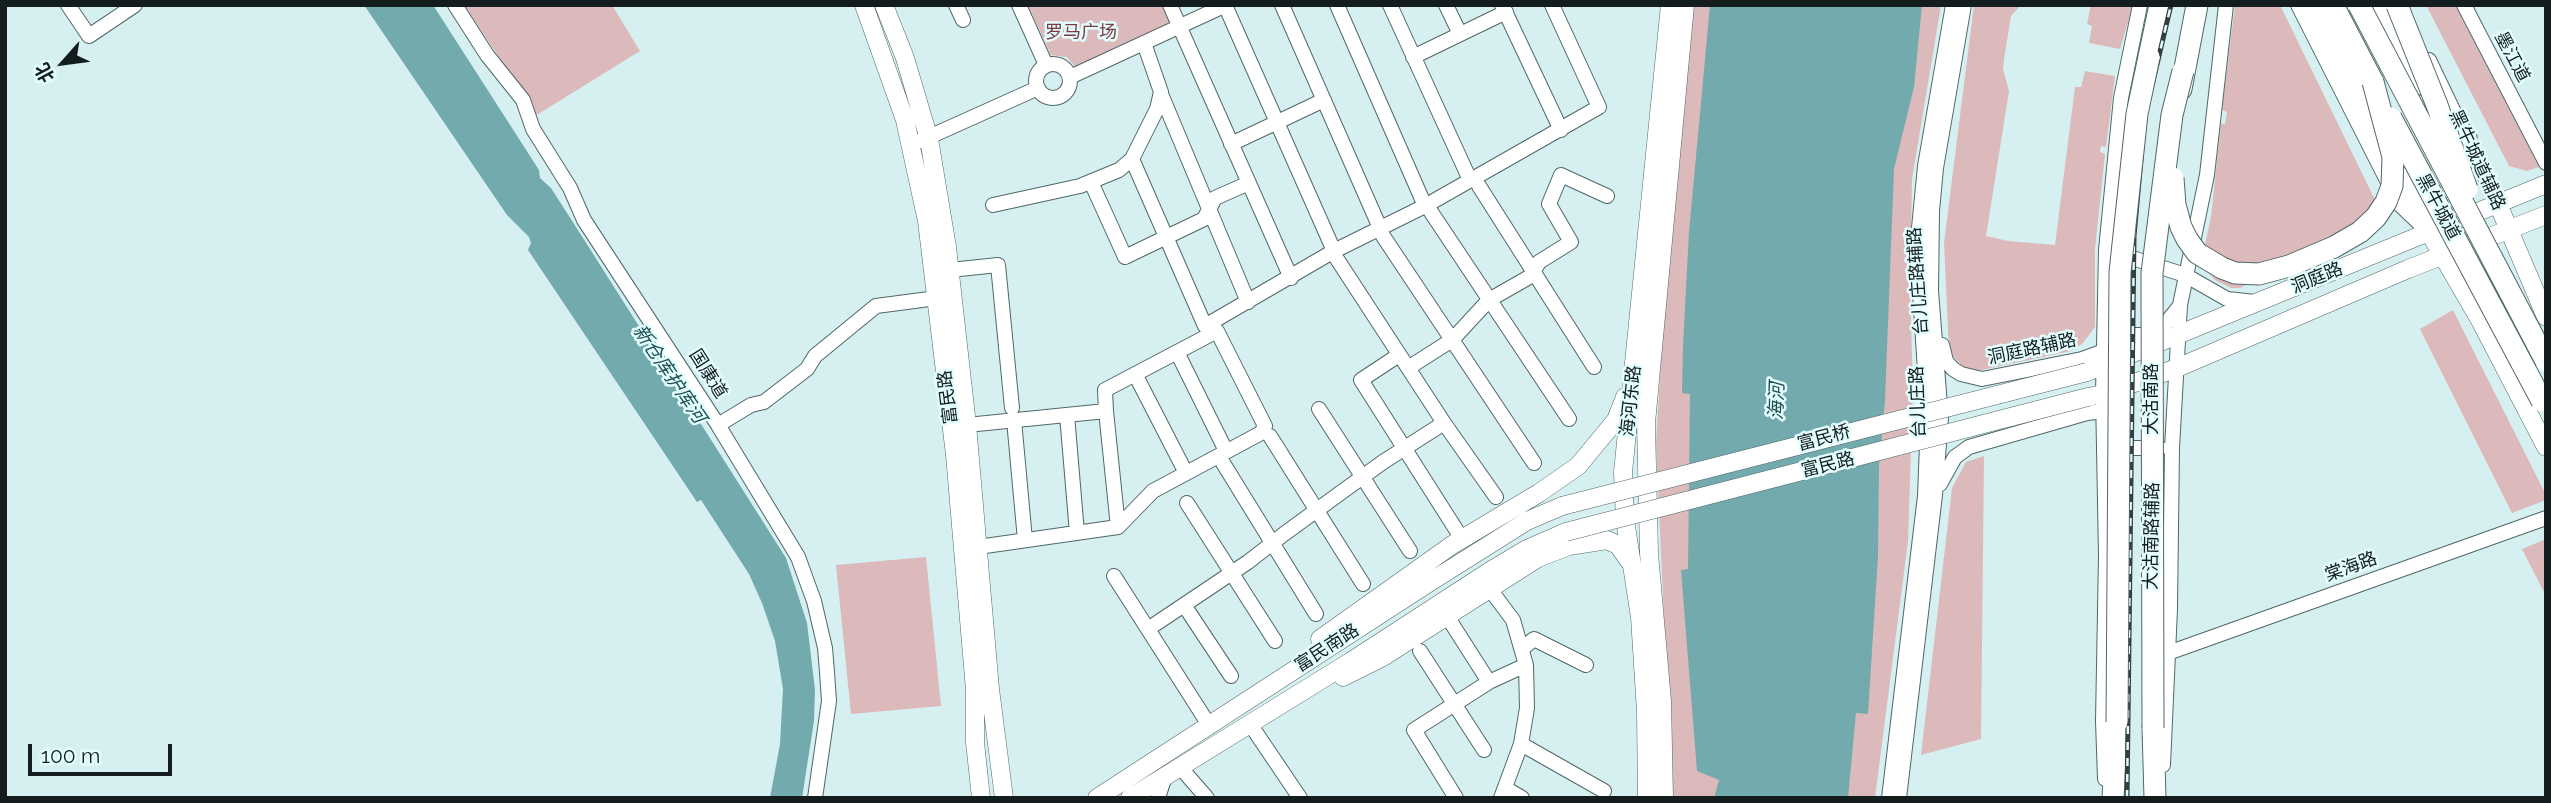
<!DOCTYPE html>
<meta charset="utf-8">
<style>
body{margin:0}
#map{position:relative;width:2551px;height:803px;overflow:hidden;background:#d6f0f1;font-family:Raleway,"Noto Sans SC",sans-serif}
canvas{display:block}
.frame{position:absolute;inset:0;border:7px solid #141d1e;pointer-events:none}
.north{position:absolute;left:28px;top:28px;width:70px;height:70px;-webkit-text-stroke:5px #e3fdff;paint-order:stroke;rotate:242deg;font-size:19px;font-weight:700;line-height:28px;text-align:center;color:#141d1e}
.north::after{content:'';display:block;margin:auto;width:24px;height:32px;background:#141d1e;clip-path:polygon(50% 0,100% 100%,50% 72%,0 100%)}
.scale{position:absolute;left:28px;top:744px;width:144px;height:32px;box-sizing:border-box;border:4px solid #141d1e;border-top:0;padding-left:9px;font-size:21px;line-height:24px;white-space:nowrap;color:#141d1e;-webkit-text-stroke:5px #e3fdff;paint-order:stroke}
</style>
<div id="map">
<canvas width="2551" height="803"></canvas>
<div class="frame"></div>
<div class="north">北</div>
<div class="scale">100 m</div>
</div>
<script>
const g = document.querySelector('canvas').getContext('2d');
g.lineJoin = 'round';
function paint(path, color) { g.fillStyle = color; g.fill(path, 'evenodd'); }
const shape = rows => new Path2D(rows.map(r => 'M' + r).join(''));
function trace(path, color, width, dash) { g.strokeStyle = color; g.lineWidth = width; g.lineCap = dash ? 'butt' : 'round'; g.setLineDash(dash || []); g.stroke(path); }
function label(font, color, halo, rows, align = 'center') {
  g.font = font + ' Raleway,"Noto Sans SC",sans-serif'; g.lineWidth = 5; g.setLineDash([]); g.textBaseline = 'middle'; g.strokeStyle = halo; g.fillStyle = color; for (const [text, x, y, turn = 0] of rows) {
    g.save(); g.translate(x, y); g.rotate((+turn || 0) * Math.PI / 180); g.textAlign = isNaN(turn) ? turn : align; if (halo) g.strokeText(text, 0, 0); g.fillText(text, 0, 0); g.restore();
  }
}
const green = shape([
 [464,5,612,5,640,51,535,116,527,99],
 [1028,5,1165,5,1172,21,1076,68,1067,57,1051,55],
 [1693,5,1941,5,1912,179,1910,289,1913,391,1908,541,1875,798,1672,798,1656,443,1662,343],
 [1974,5,2021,5,2011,16,2004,59,2003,69,2009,91,1986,236,2008,241,2055,245,2075,87,2081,87,2085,71,2115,76,2106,147,2101,146,2100,152,2105,154,2095,249,2095,327,2082,344,2071,351,1977,371,1962,366,1949,351,1944,243],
 [2091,5,2133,5,2120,49,2089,43,2092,26,2087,24],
 [2235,5,2280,5,2377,204,2351,231,2240,288,2231,288,2215,280,2210,274,2205,260,2205,244,2211,217,2221,124,2225,124,2227,112,2222,110],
 [2426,5,2455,5,2539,167,2527,171,2509,166],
 [2453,310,2546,495,2546,500,2512,513,2420,329],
 [1984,456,1981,739,1921,755,1952,488,1966,462],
 [2546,539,2546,596,2522,549],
 [926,557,941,706,851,714,836,565]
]);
const water = shape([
 [364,5,433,5,539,170,540,178,551,188,583,238,786,558,807,623,815,690,814,721,802,798,770,798,780,744,783,689,775,641,762,603,749,574,701,500,697,502,528,250,531,243,529,237,507,215],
 [1710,5,1922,5,1914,87,1894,169,1885,400,1879,467,1878,556,1868,714,1856,713,1848,798,1714,798,1719,780,1697,771,1681,570,1688,569,1690,394,1682,393,1683,346,1689,232]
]);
const minor = shape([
 [68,5,89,36,135,5],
 [455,5,487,55,523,100,533,129,570,188,584,220,718,425,798,557,814,601,825,648,827,672,829,701,815,798],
 [956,5,963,20],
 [1019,5,1046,65],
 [1170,5,1291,278],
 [1225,5,1334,251],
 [1282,5,1380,228],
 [1337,5,1425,206],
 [1390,5,1470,180],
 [1446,5,1460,34],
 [1502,5,1561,130],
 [2298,5,2399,204,2419,223],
 [2464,5,2546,163],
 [1413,57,1506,12],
 [2429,60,2498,204],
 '1036 81a17 17 0 1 1 34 0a17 17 0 1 1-34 0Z',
 [1070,77,1226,5],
 [1161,94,1248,302],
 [920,141,1038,88],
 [1231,144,1324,100],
 [1132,159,1205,326,1334,251,1425,206,1599,107,1552,5],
 [1091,182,1125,257,1204,219,1215,198,1249,183],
 [1479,186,1594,367],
 [993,205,1080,186,1119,170,1132,159,1157,109,1161,92,1144,43],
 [1431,212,1569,419],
 [1383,236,1534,463],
 [2114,252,2185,275,2227,299,2255,302],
 [1337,259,1444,423,1496,497],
 [950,270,998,265,1012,408],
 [2116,323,2133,335,2144,335,2162,328,2178,308],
 [1942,345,1946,361,1953,369,1961,374,1982,379,2082,359,2104,351],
 [1177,352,1226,451],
 [1399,355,1361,380,1462,539],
 [1408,368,1452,340,1489,300,1531,276,1539,262,1571,242,1549,204,1561,175,1607,196],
 [1135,374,1186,473],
 [1319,409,1410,551],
 [1106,411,1105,390,1217,331,1265,426,1261,433,1153,491,1118,527],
 [1067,415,1077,533],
 [1014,420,1025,540],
 [718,425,751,405,764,402,777,392,807,369,815,356,876,306,937,298],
 [967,425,1106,411,1118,527,978,547],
 [1270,436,1363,584],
 [2110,448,2160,448],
 [1223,463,1316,614],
 [1940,484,1955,457,1969,447,2087,413,2104,411],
 [1187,503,1275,641],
 [1114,576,1209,725],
 [1489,588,1513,620,1526,665,1527,708,1521,744,1501,798],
 [1184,605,1231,676],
 [1452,624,1489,682],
 [1148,629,1248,562,1284,534,1383,462,1444,423],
 [1523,648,1534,639,1586,665],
 [1420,651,1484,750],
 [2168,653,2546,518],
 [1250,724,1300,798],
 [1521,744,1604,791],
 [2163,765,2170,609,2172,448,2180,305,2207,175,2226,5],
 [1180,767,1207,798],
 [2105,779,2103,721,2106,556,2103,394,2106,250,2121,98,2140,5],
 [1505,788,1522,798],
 [1158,798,1165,776],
 [1456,798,1414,730,1489,682,1526,665],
 [1889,798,1925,496,1928,418,1920,292,1919,228,1925,166,1953,5],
 [1899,798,1935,495,1941,418,1931,291,1932,211,1936,168,1964,5]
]);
const major = shape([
 [864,5,905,120,927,221,955,455,975,690,975,742,981,798],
 [884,5,905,58,929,139,947,247,967,425,990,689,1004,798],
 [2498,204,2546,317],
 [2429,232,2481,322,2546,447],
 [2087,372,2546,184],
 [2088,397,2103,394,2177,368,2408,269,2546,215],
 [1320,639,1452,545,1539,493,1578,466,1616,420,1625,397],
 [1343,677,1383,657,1538,558,1569,546,1607,540,1618,545,1629,561],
 [1097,798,1430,582,1527,521,1562,506],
 [1130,798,1350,662,1490,571,1527,549,1566,532],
 [1647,798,1646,712,1640,617,1625,520,1623,472,1670,5],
 [1664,798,1662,701,1649,553,1646,423,1685,5]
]);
const highway = shape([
 [2311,5,2375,132,2429,232],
 [2333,5,2373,82],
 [2379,5,2421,84],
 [2149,57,2160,5],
 [2181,89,2197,5],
 [2439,110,2466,137],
 [2153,728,2155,798],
 [2113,798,2117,722]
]);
const rail = shape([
 [2127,798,2134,236,2145,115,2171,5]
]);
const majorBridge = shape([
 [1562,506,2087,372],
 [1566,532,2088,397]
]);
const highwayBridge = shape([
 [2359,5,2546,361],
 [2397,5,2437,105,2467,189],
 [2391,118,2542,401],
 [2173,178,2175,205,2181,227,2187,239,2197,253,2222,268,2235,273,2259,274,2289,266,2334,247,2360,232,2376,217,2386,202,2392,186,2393,157,2373,82],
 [2117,722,2120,272,2137,114,2149,57],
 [2153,728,2152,273,2172,115,2183,71]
]);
const parkNames = [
 ["罗马广场",1081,33]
];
const streetNames = [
 ["墨江道",2512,57,62],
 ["黑牛城道辅路",2477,160,65],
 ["黑牛城道",2438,207,62],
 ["洞庭路",2317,278,-22],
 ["台儿庄路辅路",1918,281,-94],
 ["洞庭路辅路",2032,349,-12],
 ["国康道",708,374,58],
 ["富民路",948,397,-97],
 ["大沽南路",2152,399,-90],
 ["海河东路",1631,401,-84],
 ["台儿庄路",1918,402,-92],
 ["富民桥",1824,438,-15],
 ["富民路",1828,465,-14],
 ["大沽南路辅路",2152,536,-89],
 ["棠海路",2351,567,-20],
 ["富民南路",1327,648,-33]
];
const waterNames = [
 ["新仓库护库河",669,374,56],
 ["海河",1777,401,-88]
];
paint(green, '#dcb9ba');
paint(water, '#73aaae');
trace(minor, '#506768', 16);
trace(major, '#506768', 19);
trace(highway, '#506768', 23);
trace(minor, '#fff', 14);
trace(major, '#fff', 18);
trace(highway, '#fff', 21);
trace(rail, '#333f40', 5);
trace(rail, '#e3fdff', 2.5, [8]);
trace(majorBridge, '#506768', 19, []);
trace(highwayBridge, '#506768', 23, []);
trace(majorBridge, '#fff', 18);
trace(highwayBridge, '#fff', 21);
label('18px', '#7b3b41', '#e3fdff', parkNames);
label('18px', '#141d1e', '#e3fdff', streetNames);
label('italic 19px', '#1e5053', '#e3fdff', waterNames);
</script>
